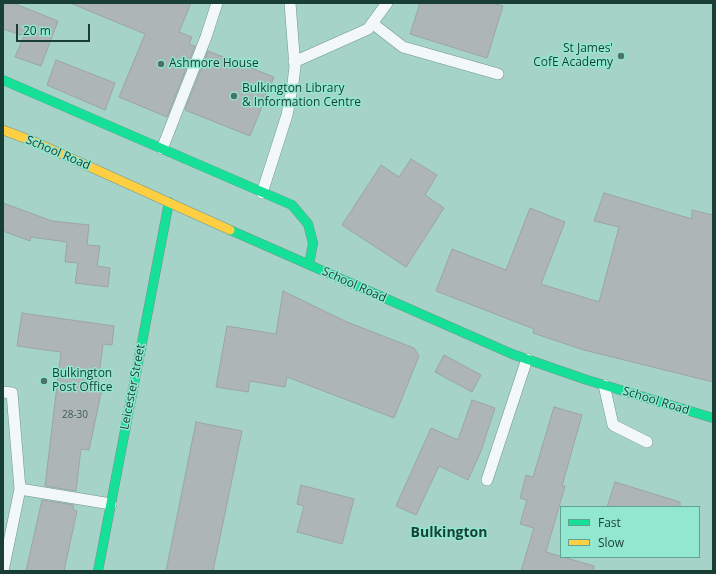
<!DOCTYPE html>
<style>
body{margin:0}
#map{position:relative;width:716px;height:574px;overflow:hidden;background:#a5d3c7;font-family:"Open Sans",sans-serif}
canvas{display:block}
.frame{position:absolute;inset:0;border:4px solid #193e34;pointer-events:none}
.legend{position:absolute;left:560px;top:506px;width:140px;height:52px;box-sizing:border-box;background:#91e7cf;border:1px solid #61a391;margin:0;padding:5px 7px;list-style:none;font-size:12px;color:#193e34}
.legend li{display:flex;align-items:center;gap:8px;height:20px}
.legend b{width:20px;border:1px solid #61a391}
.scale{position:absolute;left:16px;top:24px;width:74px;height:18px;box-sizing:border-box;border:2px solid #193e34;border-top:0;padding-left:5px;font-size:12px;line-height:14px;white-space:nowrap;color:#193e34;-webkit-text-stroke:3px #91e7cf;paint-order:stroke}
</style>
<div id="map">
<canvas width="716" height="574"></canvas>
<div class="frame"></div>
<ul class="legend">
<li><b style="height:5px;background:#16e098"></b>Fast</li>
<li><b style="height:5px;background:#ffcf43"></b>Slow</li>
</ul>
<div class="scale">20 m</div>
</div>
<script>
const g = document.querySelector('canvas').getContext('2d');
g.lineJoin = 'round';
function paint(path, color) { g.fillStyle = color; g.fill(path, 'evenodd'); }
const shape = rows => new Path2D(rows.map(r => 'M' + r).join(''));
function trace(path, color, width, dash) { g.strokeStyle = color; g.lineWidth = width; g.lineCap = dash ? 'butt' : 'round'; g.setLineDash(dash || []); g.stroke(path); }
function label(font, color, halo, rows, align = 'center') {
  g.font = font + ' "Open Sans",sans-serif'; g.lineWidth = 3; g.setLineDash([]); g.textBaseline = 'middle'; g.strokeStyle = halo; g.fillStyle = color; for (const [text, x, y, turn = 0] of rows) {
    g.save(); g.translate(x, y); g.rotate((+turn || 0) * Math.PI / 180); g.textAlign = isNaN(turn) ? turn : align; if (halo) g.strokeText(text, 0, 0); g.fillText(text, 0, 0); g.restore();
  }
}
const building = shape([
 [3,3,13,3,58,21,41,66,15,57,24,36,3,29,3,3],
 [70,3,191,3,179,32,192,37,189,44,195,46,167,117,119,97,145,34,70,3],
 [420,3,492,3,503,6,487,58,410,34,420,3],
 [208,51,274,77,250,136,185,110,208,51],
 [56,60,115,83,105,110,47,85,56,60],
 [411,159,437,175,425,195,444,208,406,267,342,225,381,165,399,177,411,159],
 [604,193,692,219,692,210,713,215,713,382,584,350,533,333,534,329,436,291,452,249,506,270,530,208,565,222,541,284,599,302,619,227,594,221,604,193],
 [3,203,52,221,89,225,87,245,100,246,97,266,110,268,108,287,75,283,78,263,65,262,67,242,31,237,30,241,3,231,3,203],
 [283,291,347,322,414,348,419,356,394,418,287,377,285,387,250,381,248,392,216,387,227,326,276,334,283,291],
 [22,313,114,326,112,345,103,344,98,384,103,384,89,450,81,449,76,491,45,486,61,352,17,346,22,313],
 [444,355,481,375,472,392,435,372,444,355],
 [472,400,495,408,481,451,468,480,439,466,416,515,396,506,431,428,458,440,472,400],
 [554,407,582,415,562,486,565,486,546,552,594,566,593,571,521,571,534,528,520,524,527,500,520,498,526,475,533,477,554,407],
 [196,422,242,431,213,571,166,571,196,422],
 [615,482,680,502,680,507,607,507,615,482],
 [301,485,354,499,342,544,297,532,304,506,297,504,301,485],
 [42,500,74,505,73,510,77,511,64,571,26,571,42,500]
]);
const lane = shape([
 [372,23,403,47,498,74],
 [294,62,368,29,387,3],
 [162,149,206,37,217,3],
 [262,193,287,115,293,83,295,67,290,3],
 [604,385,613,425,647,442],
 [3,392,12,393,20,489],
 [487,480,527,359],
 [3,571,20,489,111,504]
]);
const fast = shape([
 [3,80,292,205,308,224,313,243,309,265],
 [230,230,512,354,584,379,713,418],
 [98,571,169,202]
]);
const slow = shape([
 [3,130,35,142,230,230]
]);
const markers = [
 [621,56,4,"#4a7267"],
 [161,64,4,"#4a7267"],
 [234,96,4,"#4a7267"],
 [44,381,4,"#4a7267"]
];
const numberNames = [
 ["28-30",75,415]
];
const poiNames = [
 ["St James'",613,49,"right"],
 ["CofE Academy",613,63,"right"],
 ["Ashmore House",169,64],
 ["Bulkington Library",242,89],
 ["& Information Centre",242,103],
 ["Bulkington",52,374],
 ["Post Office",52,388]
];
const streetNames = [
 ["School Road",58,153,23],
 ["School Road",354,285,24],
 ["Leicester Street",133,387,-79],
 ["School Road",656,401,17]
];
const quarterNames = [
 ["Bulkington",449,533]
];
paint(building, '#adb6b5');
trace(building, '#9ca4a4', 1);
trace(lane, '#71968d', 12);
trace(fast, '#71968d', 10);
trace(slow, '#71968d', 10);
trace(lane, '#f2f8f7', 11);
trace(fast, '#16e098', 9);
trace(slow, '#ffcf43', 9);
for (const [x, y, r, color] of markers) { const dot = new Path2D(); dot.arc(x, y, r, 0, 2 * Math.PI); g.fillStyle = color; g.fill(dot); trace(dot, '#91e7cf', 1.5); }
label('10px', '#3e5c54', null, numberNames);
label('12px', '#193e34', '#91e7cf', poiNames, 'left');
label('12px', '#193e34', '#91e7cf', streetNames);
label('bold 14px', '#193e34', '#91e7cf', quarterNames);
</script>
